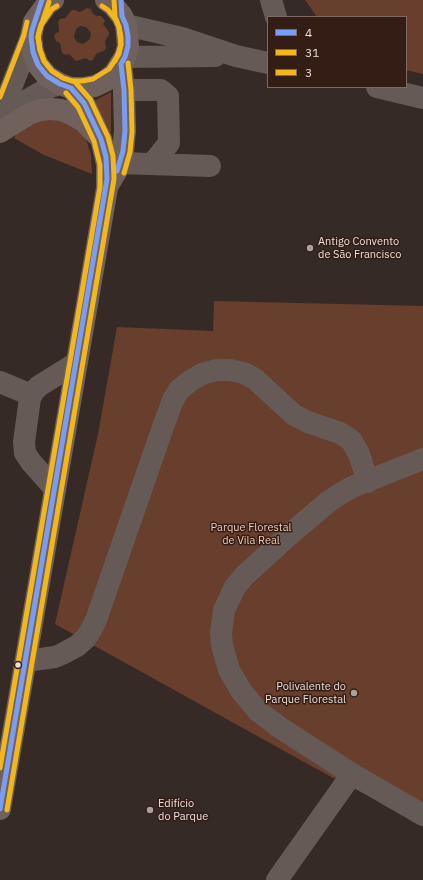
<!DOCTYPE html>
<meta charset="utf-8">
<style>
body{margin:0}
#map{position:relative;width:423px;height:880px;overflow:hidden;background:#362a26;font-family:"IBM Plex Sans",sans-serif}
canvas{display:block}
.legend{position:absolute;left:267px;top:16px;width:140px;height:72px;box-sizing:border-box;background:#331d15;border:1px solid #7d6a63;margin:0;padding:5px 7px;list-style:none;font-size:12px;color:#edded8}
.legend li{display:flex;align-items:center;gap:8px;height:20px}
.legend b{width:20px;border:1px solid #7d6a63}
</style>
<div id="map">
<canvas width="423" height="880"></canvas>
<ul class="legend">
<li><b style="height:5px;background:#7b9df1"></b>4</li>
<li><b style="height:5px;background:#f1b71d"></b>31</li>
<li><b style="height:5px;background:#f1b71d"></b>3</li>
</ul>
</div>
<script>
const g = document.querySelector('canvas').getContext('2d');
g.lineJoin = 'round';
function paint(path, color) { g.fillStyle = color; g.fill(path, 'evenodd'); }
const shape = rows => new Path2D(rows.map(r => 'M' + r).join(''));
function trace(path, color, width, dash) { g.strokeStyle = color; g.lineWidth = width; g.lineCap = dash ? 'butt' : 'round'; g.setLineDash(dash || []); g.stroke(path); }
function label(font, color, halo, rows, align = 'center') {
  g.font = font + ' "IBM Plex Sans",sans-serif'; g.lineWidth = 3; g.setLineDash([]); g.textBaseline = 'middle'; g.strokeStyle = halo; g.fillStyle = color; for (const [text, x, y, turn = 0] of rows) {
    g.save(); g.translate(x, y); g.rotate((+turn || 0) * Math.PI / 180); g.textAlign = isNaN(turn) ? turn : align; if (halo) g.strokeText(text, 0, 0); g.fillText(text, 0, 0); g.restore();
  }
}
const green = shape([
 [305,0,423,0,423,74,406,70,406,17,317,17],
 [87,8,91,9,93,14,97,16,101,16,103,18,105,21,103,24,109,32,109,35,106,39,105,43,106,47,105,50,96,54,93,60,90,61,86,58,76,61,69,54,65,55,62,53,60,43,56,41,54,36,56,33,59,32,59,28,58,22,60,19,65,18,72,10,76,10,78,12,82,11],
 [80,26,86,27,91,33,90,39,83,44,77,42,74,37,76,29],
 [111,92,111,133,94,101],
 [34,120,65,120,86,139,91,155,92,174,44,155,14,138,18,132],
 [214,301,423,306,423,825,416,820,333,778,55,624,98,434,117,327,213,331]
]);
const minor = shape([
 [271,0,276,17],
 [126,25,182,38,236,56,268,63],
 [125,57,215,56],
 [377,87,423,98],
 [124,90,161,90,168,96,169,143,152,164],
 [0,116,31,37],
 [1,127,16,110,29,99,50,87,60,84],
 [120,163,210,166],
 [0,382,31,395],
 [423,459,352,487,340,494,328,502,288,536,244,576,235,587,224,610,221,633,222,645,229,670,242,692,258,711,279,727,352,774,423,815],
 [55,489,31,462,25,453,24,442,30,398,34,391,39,386,76,363],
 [26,661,55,657,62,654,77,646,86,638,91,630,96,620,164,424,173,400,179,390,190,381,202,374,216,370,230,370,244,373,255,379,294,415,308,422,340,433,351,440,359,454,368,482],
 [277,880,352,774]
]);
const major = shape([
 [53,0,47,4,34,22,31,37,33,52,38,65,47,76,60,84,71,88,83,88,95,86,105,81,114,74,125,57,128,46,126,25,122,16,113,5,106,0],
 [0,132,29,114,40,110,51,109,61,110,71,114,83,121,96,134],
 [108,185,117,170,123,151,125,131,124,90,121,64],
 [0,809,107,188,107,164,101,139,84,103,71,88]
]);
const bus1 = shape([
 [121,0,122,16,126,25,128,36,128,46,125,57,121,64],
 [117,171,123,151,125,131,124,90,121,64],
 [0,809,107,179,106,157,101,139,84,103,71,88,60,84,47,76,38,65,33,52,31,37,32,30,42,0]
]);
const bus2 = shape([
 [114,0,115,17,119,27,121,37,121,45,118,54,115,61],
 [124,173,130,152,132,132,131,90,128,63],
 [7,810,114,179,113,156,108,137,90,99,75,82,63,78,52,71,44,61,40,50,38,37,39,32,49,2]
]);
const bus3 = shape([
 [57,6,52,9,41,25,38,37,40,50,44,61,52,71,63,78,72,81,82,81,93,79,109,69,119,54,121,45,119,27,116,20,108,10,102,6],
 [0,97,24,35,27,22],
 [0,768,100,187,100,165,94,141,78,107,66,93]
]);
const markers = [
 [310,248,4,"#ad9f9a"],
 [18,665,3.5,"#edded8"],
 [354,693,4,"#ad9f9a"],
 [150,810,4,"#ad9f9a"]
];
const poiNames = [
 ["Antigo Convento",318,242],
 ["de São Francisco",318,255],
 ["Polivalente do",346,687,"right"],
 ["Parque Florestal",346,700,"right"],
 ["Edifício",158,804],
 ["do Parque",158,817]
];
const parkNames = [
 ["Parque Florestal",251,528],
 ["de Vila Real",251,541]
];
paint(green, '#683e2d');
trace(minor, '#655a56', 22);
trace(major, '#70615c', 22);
trace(bus1, '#7b9df1', 5);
trace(bus2, '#f1b71d', 5);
trace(bus3, '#f1b71d', 5);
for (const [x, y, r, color] of markers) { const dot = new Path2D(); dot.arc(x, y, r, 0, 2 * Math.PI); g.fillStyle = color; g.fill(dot); trace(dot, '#331d15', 1.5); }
label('11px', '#edded8', '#331d15', poiNames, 'left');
label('11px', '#f2c9b9', '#331d15', parkNames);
</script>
